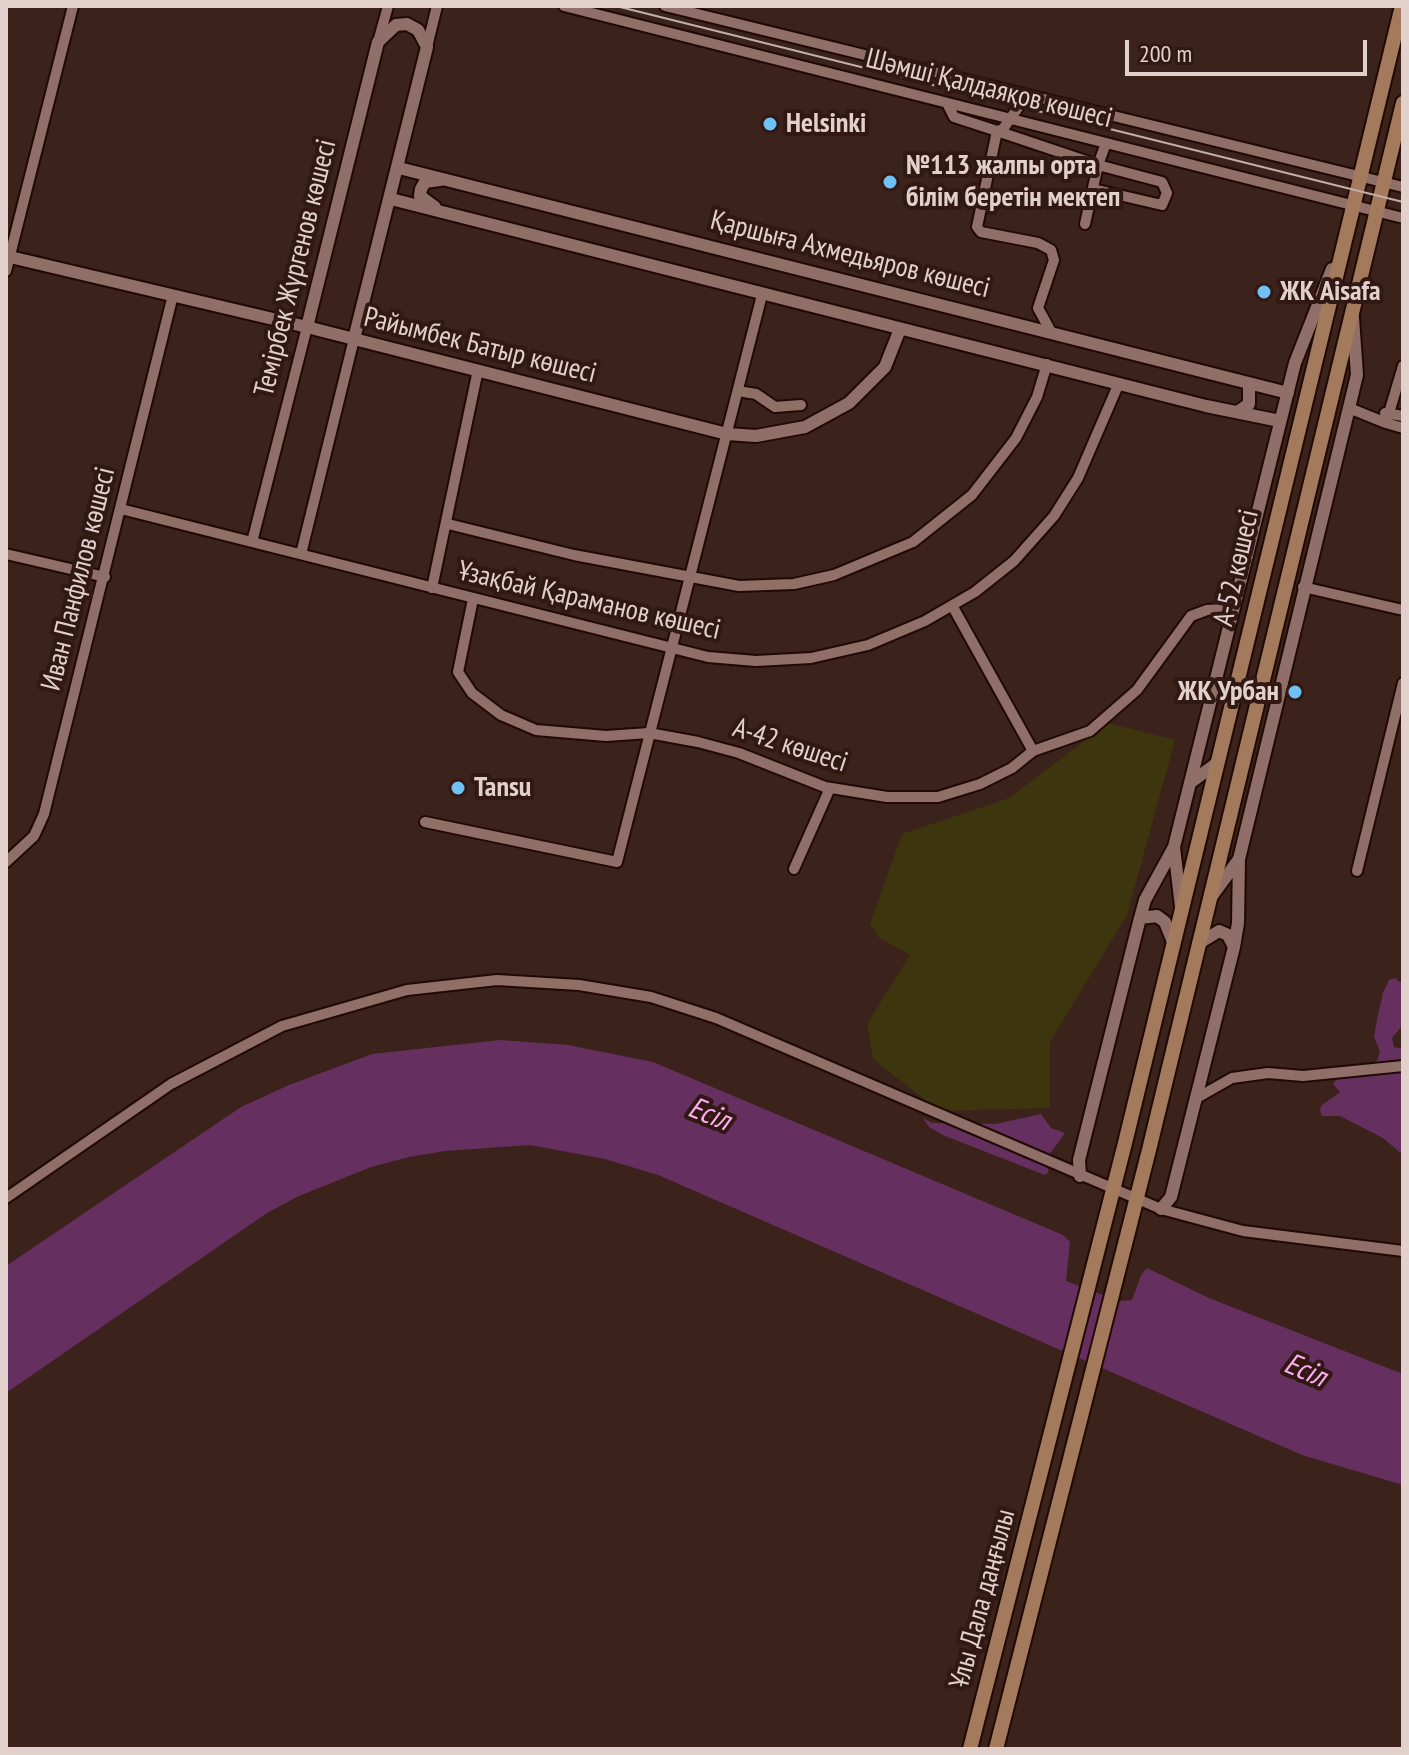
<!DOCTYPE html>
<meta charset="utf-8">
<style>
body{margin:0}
#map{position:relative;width:1409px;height:1755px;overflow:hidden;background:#3b221b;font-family:"PT Sans Narrow",sans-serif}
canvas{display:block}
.frame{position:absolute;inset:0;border:8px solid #e2d0cc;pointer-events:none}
.scale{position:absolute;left:1125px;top:40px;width:242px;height:36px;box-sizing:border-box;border:4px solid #e2d0cc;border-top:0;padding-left:10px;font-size:24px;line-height:28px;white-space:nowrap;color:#e2d0cc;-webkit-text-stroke:6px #311812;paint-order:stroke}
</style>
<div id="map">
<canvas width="1409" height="1755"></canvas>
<div class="frame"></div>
<div class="scale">200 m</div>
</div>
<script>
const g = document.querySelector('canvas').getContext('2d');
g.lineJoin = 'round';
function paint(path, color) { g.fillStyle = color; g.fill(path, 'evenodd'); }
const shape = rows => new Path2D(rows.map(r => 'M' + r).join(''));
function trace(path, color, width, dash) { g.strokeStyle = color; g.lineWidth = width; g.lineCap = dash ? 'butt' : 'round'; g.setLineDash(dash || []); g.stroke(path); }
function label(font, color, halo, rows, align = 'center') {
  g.font = font + ' "PT Sans Narrow",sans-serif'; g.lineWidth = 8; g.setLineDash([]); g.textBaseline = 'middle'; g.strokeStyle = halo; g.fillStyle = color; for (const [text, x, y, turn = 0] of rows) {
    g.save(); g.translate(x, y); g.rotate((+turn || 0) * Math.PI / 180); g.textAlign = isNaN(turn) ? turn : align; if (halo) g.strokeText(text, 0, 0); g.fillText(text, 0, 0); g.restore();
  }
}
const green = shape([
 [1108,723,1175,740,1127,915,1050,1042,1050,1108,939,1111,873,1059,867,1024,910,955,879,938,870,924,902,834,1009,798]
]);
const water = shape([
 [1395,978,1403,984,1403,1025,1392,1038,1394,1047,1403,1049,1403,1155,1383,1138,1340,1116,1322,1116,1320,1111,1321,1106,1340,1092,1333,1084,1341,1073,1377,1061,1380,1051,1374,1037,1377,1019,1383,993,1389,980],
 [500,1040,568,1045,653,1062,1063,1235,1070,1242,1066,1281,1119,1301,1132,1300,1141,1275,1147,1268,1209,1298,1403,1374,1403,1485,1302,1455,658,1175,605,1159,530,1145,445,1151,409,1157,371,1167,299,1196,267,1213,6,1393,6,1266,241,1107,289,1085,372,1054],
 [1041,1114,1051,1128,1065,1133,1049,1155,1048,1173,1045,1175,945,1136,929,1127,923,1118,932,1123,995,1124]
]);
const minor = shape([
 [564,6,1403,218],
 [665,6,1403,187],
 [378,42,388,6],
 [427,47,437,6],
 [947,103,954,117,997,131,1003,129,1027,95],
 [1085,224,1098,165,1162,182,1167,193,1162,205,1093,189],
 [6,271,73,6],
 [1050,330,1038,308,1054,260,1051,250,1038,243,981,232,977,227,997,131,1098,165,1106,143],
 [738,391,756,394,775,407,801,405],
 [1349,408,1386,423,1403,366],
 [1385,413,1403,416],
 [1386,423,1403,428],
 [121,509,708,657,756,661,811,658,868,645,925,621,975,592,1014,561,1054,516,1078,478,1119,383],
 [448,524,574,555,739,586,794,584,834,575,913,542,972,495,1016,438,1037,397,1047,364],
 [252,542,307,327],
 [6,554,105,577],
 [301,554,354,339],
 [1303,587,1403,610],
 [432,588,478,370],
 [473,599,458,672,472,693,501,715,536,730,606,736,649,733,698,742,739,753,825,787,887,797,938,797,980,784,1012,768,1033,751,1090,731,1137,690,1191,616,1207,610,1224,609,1230,613],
 [953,607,1033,751],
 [425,822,617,862,762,295],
 [6,862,34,836,44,814,173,295],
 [794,869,830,788],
 [1357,871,1403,683],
 [1195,1099,1232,1078,1268,1073,1303,1076,1403,1066],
 [6,1198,171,1084,282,1026,407,990,497,980,579,985,651,997,716,1018,1161,1209,1243,1231,1403,1251]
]);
const tertiary = shape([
 [399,168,1288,393],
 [391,199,1206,406,1280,421],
 [435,207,420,196,421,189,425,182,440,180],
 [6,256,307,327,727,434,756,436,805,427,849,403,885,367,900,329],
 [307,327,378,42,396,25,407,24,418,30,427,47,354,339],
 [1239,411,1249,404,1249,384],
 [1190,783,1217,763],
 [1174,847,1181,907],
 [1212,896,1239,859],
 [1140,918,1157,916,1165,922,1173,942],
 [1198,944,1219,931,1228,935,1234,947],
 [1080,1176,1079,1160,1140,918,1145,900,1174,847,1295,363,1332,269],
 [1161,1209,1171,1197,1234,947,1238,923,1239,859,1357,375,1353,318]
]);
const secondary = shape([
 [970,1749,1125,1143,1402,6],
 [996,1749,1149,1150,1403,103]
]);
const tram = shape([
 [616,6,1403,202]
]);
const markers = [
 [770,124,8,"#6fc2f4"],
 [890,182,8,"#6fc2f4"],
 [1264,292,8,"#6fc2f4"],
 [1295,692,8,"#6fc2f4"],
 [458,788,8,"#6fc2f4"]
];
const streetNames = [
 ["Шәмші Қалдаяқов көшесі",989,89,14],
 ["Қаршыға Ахмедьяров көшесі",850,255,14],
 ["Темірбек Жүргенов көшесі",296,268,-76],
 ["Райымбек Батыр көшесі",480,346,14],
 ["А-52 көшесі",1237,568,-77],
 ["Иван Панфилов көшесі",79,579,-76],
 ["Ұзақбай Қараманов көшесі",589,601,13],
 ["А-42 көшесі",790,746,18],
 ["Ұлы Дала даңғылы",983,1599,-75]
];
const poiNames = [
 ["Helsinki",786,124],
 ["№113 жалпы орта",906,166],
 ["білім беретін мектеп",906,198],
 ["ЖК Aisafa",1280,292],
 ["ЖК Урбан",1279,692,"right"],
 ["Tansu",474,788]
];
const waterNames = [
 ["Есіл",709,1115,22],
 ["Есіл",1305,1371,23]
];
paint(green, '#3d350d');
paint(water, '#652f5f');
trace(minor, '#210a05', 14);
trace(tertiary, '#210a05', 16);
trace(secondary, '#210a05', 18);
trace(minor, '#8f6f67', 10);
trace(tertiary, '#8f6f67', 12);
trace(secondary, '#a47a5d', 14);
trace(tram, '#c2afaa', 2);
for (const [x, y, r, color] of markers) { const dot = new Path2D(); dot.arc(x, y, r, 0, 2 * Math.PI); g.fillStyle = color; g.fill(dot); trace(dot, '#311812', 3); }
label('28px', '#e2d0cc', '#311812', streetNames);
label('bold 28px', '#e2d0cc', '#311812', poiNames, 'left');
label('italic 30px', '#feabf2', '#311812', waterNames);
</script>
